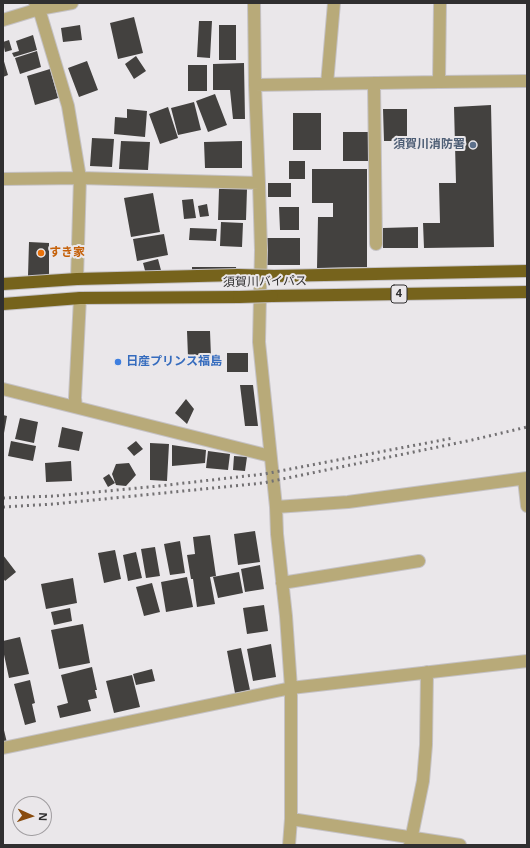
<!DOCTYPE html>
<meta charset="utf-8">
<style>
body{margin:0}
#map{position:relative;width:530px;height:848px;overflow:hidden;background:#eae7ea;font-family:"Noto Sans",sans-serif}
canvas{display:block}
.frame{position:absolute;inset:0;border:4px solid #302f30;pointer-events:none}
.north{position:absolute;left:12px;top:796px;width:40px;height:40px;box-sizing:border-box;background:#eae7ea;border:1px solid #a09da0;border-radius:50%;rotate:93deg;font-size:11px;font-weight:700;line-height:16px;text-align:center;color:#302f30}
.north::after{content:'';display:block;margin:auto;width:14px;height:18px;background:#894b0d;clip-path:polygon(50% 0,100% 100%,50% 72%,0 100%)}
</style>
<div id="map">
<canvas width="530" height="848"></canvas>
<div class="frame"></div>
<div class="north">N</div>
</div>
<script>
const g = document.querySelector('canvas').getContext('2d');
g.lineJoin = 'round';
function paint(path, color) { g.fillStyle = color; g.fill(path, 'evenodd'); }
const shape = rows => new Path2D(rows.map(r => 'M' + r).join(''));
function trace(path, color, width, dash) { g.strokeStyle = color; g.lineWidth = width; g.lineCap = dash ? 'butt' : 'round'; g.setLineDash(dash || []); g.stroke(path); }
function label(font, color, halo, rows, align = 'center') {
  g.font = font + ' "Noto Sans","Noto Sans JP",sans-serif'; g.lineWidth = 4; g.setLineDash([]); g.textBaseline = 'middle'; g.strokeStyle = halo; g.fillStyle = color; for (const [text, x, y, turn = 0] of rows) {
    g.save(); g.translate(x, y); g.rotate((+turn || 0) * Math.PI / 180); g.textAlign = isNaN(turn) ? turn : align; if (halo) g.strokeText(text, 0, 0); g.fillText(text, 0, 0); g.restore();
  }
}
const building = shape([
 [134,17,143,53,118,59,110,23],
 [199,21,212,21,210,58,197,57],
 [80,25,82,40,63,42,61,28],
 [219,25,236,25,236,60,219,60],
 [33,35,37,50,14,57,12,53,19,51,16,41],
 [9,40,12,50,5,52,3,42],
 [37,51,41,67,20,74,15,58],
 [136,56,146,71,134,79,125,64],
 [3,58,8,75,3,77],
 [87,61,98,90,79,97,68,68],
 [244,63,245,119,233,119,230,90,213,90,213,64],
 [188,65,207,65,207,91,188,91],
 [50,69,58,98,35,105,27,76],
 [215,94,227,125,208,132,196,101],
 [194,102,201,130,178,135,171,108],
 [491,105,494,247,424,248,423,223,440,223,439,183,456,183,454,107],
 [168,107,178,138,160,144,149,114],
 [127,109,147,111,145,137,114,134,115,117,127,118],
 [383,109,407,109,407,141,384,141],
 [293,113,321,113,321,150,293,150],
 [343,132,370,132,370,161,343,161],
 [92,138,114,139,112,167,90,166],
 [121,141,150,142,148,170,119,169],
 [242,141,242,168,205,168,204,142],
 [289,161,305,161,305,179,289,179],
 [312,169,367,169,367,267,317,268,318,217,333,217,333,203,312,203],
 [268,183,291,183,291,197,268,197],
 [219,189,247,189,246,220,218,220],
 [153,193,160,232,131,237,124,198],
 [193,199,196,218,184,219,182,200],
 [207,204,209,216,200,217,198,206],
 [279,207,299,207,299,230,280,230],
 [221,222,243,223,242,247,220,246],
 [418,227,418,248,383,248,383,228],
 [190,228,217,229,216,241,189,240],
 [164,234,168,255,137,261,133,239],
 [265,238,300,238,300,265,265,265],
 [29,242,49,243,49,276,28,276],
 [158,259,162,274,147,278,143,263],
 [192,267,236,267,237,277,192,278],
 [187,331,210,331,211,357,188,357],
 [227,353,248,353,248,372,227,372],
 [240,385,253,385,258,426,245,426],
 [186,399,194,409,187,424,175,413],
 [3,415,7,416,4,433,3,433],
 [20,418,38,422,34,443,15,439],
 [62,427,83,432,79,451,58,447],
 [11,441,36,446,33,461,8,456],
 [136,441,143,449,134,456,127,448],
 [150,443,169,444,167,481,150,480],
 [172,445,206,450,205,463,172,466],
 [208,451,230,454,228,470,206,468],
 [234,456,247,457,245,471,233,470],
 [71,461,72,481,46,482,45,463],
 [129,463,136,475,126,486,116,485,112,474,116,464],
 [109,474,115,483,108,487,103,478],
 [255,531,260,562,238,565,234,534],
 [210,535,216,576,210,577,215,604,197,607,193,579,191,579,187,555,195,554,193,537],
 [180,541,185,573,170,575,164,544],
 [155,547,160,576,146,578,141,549],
 [115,550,121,579,104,583,98,553],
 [136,552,142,578,128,581,123,555],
 [3,555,16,572,5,581,3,578],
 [260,565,264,589,245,592,241,569],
 [239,572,243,593,218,598,213,577],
 [187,577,193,607,166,612,161,582],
 [73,578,77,603,46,609,41,584],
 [152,583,160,612,144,616,136,587],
 [264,605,268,631,247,634,243,608],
 [70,608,72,621,54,625,51,612],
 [83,624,90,663,59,669,51,630],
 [20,637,29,674,9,678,3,650,3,641],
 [271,644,276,677,253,681,247,649],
 [241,648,250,690,235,693,227,651],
 [92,667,97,690,95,690,97,698,88,700,91,711,60,718,57,706,68,703,61,675],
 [152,669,155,681,136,685,133,674],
 [132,675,140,707,114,713,106,681],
 [30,680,35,703,32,704,36,722,25,725,14,684],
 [3,726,8,747,3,748]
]);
const minor = shape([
 [35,3,39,9,68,106,80,178,77,279],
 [254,3,255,85,259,183,261,250,259,342,276,507,277,534,286,616,291,688,291,819,289,845],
 [3,20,39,9,72,3],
 [439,82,527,81],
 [374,83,376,244],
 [327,84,334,3],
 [255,85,439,82,440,3],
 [3,179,80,178,259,183],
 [3,389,270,456],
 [76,406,75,398,80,298],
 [524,479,527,506],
 [276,507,348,502,527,478],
 [282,583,419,561],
 [3,748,291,688,527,661],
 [291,819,460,845],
 [410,845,423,781,426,745,427,672]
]);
const highway = shape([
 [274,276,527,271],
 [3,284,77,279,238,275],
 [272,296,527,292],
 [3,304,80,298,239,297]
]);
const rail = shape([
 [3,498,55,496,159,486,264,474,453,438],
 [3,507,54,504,263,483,472,440,527,427]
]);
const highwayBridge = shape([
 [238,275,274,276],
 [239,297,272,296]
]);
const markers = [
 [473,145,4,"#5c6f8a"],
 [41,253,4,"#e8710a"],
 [118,362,4,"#3f7fe0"]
];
const shields = [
 [399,294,16]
];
const shieldNames = [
 ["4",399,294]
];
const serviceNames = [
 ["須賀川消防署",465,145]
];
const foodNames = [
 ["すき家",49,253]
];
const streetNames = [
 ["須賀川バイパス",265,282,-1]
];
const shopNames = [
 ["日産プリンス福島",126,362]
];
paint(building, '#43413f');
trace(minor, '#c5c2c5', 14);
trace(highway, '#c5c2c5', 14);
trace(minor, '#b8aa79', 12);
trace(highway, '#76631c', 12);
trace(rail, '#737173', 3, [2, 4]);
trace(highwayBridge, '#c5c2c5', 14, []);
trace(highwayBridge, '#76631c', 12);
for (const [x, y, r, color] of markers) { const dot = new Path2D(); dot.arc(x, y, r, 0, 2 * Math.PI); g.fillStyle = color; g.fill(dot); trace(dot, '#eae7ea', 1.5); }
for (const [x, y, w] of shields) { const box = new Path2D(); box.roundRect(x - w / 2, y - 9, w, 18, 3); g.fillStyle = '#eae7ea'; g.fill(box); trace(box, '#302f30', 1); }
label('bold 11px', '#302f30', null, shieldNames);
label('bold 12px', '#4e5e75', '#eae7ea', serviceNames, 'right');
label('bold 12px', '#c56008', '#eae7ea', foodNames, 'left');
label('12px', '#302f30', '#eae7ea', streetNames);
label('bold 12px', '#366cbe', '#eae7ea', shopNames, 'left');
</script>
